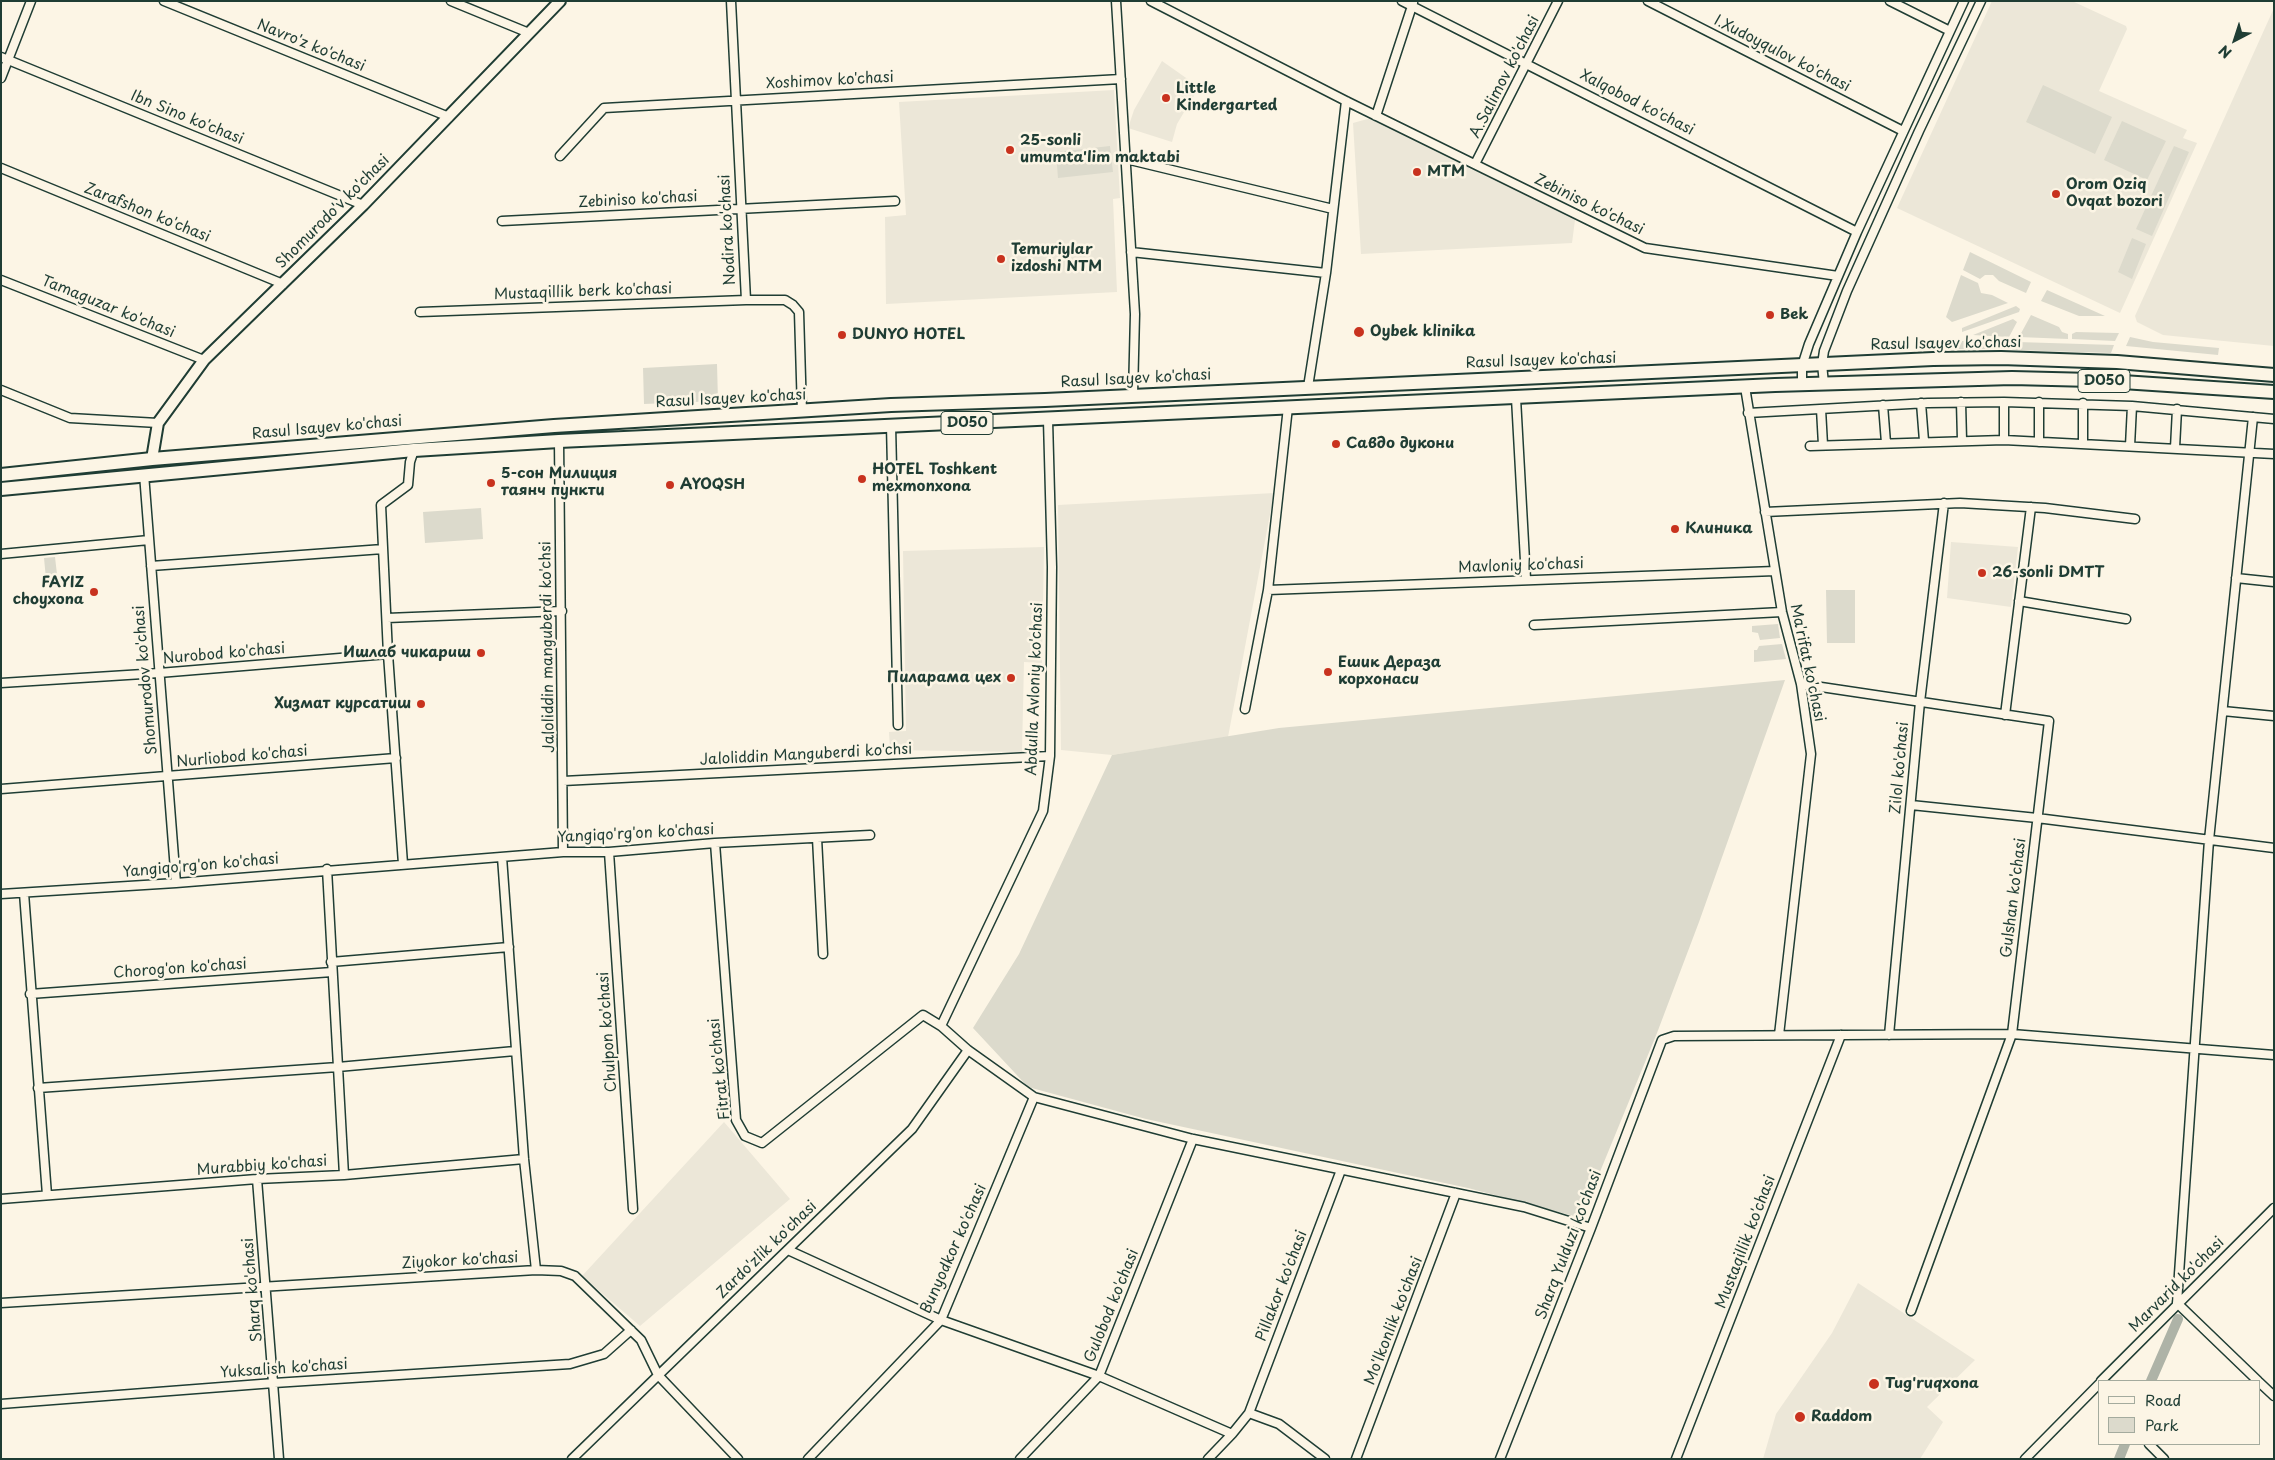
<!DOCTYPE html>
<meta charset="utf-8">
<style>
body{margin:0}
#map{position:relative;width:2275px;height:1460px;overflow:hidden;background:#fcf5e5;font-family:"Playpen Sans",sans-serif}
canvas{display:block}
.frame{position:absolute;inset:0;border:2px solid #1f3d34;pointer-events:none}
.legend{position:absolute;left:2098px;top:1380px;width:162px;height:65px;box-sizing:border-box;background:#fcf5e5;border:1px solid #a4ab9e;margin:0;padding:6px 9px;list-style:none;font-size:15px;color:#1f3d34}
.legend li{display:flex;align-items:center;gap:10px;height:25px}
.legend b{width:25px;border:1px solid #a4ab9e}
.north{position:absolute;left:2210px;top:15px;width:50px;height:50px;-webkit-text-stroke:4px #fcf5e5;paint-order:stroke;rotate:220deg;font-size:14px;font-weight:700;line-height:20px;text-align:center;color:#1f3d34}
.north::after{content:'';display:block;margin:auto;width:18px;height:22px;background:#1f3d34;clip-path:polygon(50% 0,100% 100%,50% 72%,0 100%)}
</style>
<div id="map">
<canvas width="2275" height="1460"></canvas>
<div class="frame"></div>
<ul class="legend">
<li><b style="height:6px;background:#fcf5e5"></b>Road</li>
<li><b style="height:14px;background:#dcdacc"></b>Park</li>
</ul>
<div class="north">N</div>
</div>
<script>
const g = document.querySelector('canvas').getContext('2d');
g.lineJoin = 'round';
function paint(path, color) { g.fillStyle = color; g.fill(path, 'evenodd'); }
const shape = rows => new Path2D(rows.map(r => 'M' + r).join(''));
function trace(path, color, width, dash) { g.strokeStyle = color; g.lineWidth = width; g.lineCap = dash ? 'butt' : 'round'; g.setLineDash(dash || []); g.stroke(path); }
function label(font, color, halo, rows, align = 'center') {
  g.font = font + ' "Playpen Sans",sans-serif'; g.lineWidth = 5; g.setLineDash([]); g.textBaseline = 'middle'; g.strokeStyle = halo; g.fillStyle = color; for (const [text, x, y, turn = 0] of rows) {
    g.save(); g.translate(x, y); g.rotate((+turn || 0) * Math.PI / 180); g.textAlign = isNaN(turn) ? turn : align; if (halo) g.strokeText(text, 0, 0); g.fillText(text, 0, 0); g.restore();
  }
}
const built = shape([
 [1992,1,2072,1,2126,26,2127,29,2099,91,2187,130,2183,138,2197,143,2120,313,1897,208],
 [2274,8,2274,346,2163,335,2137,322,2135,316],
 [1162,61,1199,87,1177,124,1172,142,1128,128,1134,110],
 [1114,90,1120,198,1113,199,1117,292,886,304,885,217,906,215,899,102],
 [1371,118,1575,220,1572,243,1361,254,1353,123],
 [1274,493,1228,737,1112,755,1061,750,1058,505],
 [1951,542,2018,547,2011,607,1947,598],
 [1044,547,1042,663,1024,662,1022,752,890,750,889,732,906,731,903,551],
 [724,1122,790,1199,640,1326,582,1276],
 [1858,1283,1975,1360,1927,1407,1943,1422,1920,1459,1763,1459,1776,1414,1832,1333]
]);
const green = shape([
 [2043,85,2112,117,2095,154,2026,122],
 [2122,121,2166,141,2147,180,2104,160],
 [1110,146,1113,172,1058,178,1056,152],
 [2174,146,2189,152,2152,236,2136,229],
 [2132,238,2146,244,2132,279,2118,272],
 [1970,252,2031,282,2026,293,1999,281,1993,275,1985,275,1980,279,1963,270],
 [1961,275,1978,283,1981,293,1992,295,2008,303,1952,322,1946,317],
 [2047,290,2105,316,2079,316,2041,301],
 [2016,306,2020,309,2019,312,1962,332,1962,328],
 [2031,315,2059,327,2062,332,2068,334,2068,339,2019,337],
 [2013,319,2017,322,2009,337,1973,335],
 [2076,332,2118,333,2119,333,2115,341,2072,339,2072,334],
 [2130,337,2153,342,2219,348,2218,355,2126,346],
 [1962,341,2007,341,2002,349,1957,349],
 [2017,342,2114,345,2111,353,2012,350],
 [717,364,718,401,644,404,643,368],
 [481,508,483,539,425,543,423,512],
 [55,557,58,583,50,584,49,579,46,579,44,558],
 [1826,590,1855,590,1855,643,1827,643],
 [1778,624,1780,638,1760,640,1758,633,1752,632,1752,626],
 [1782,644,1786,659,1754,662,1754,650,1757,650,1759,646],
 [1785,680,1699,922,1657,1033,1581,1218,1468,1188,1146,1119,1028,1087,973,1028,1019,954,1112,755,1279,728]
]);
const canal = shape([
 [2151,1381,2178,1319],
 [2119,1459,2125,1444]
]);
const minor = shape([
 [164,1,449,117],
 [451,1,529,33],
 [731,1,746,300,785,300,793,305,799,312,802,412],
 [1116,1,1135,314,1133,395],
 [1151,1,1346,101,1645,248,1838,276],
 [1402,1,1857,232],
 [1648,1,1903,131],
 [1890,1,1950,31],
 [1,57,363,205],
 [1,78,31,1],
 [1376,116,1413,3],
 [560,156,604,108,1121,79],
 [1126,159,1333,209],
 [1475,164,1558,1],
 [1,168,283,284],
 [502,221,895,201],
 [1131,252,1326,273],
 [1,280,204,360],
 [420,312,746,300],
 [1824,384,1822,364,1824,351,1847,291,1919,131,1981,1],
 [1802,385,1802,366,1809,344,1857,232,1964,1],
 [1308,387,1326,273,1346,101],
 [1745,387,1782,612,1801,684,1811,754,1779,1035],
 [1,390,70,418,158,423],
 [1516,398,1526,579],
 [1961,402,1962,440],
 [2004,402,2004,440],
 [1921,403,1924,441],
 [1883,405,1886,443],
 [1821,409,1823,445],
 [1748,413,1928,403,2004,402,2132,406,2274,419],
 [2253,417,2209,840,2177,1303,2258,1381],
 [891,425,898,725],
 [559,441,563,852],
 [2039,442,2039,402],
 [2083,444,2083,403],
 [1810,446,2004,440,2274,454],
 [2130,446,2132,406],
 [2175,448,2177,409],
 [144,474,176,883],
 [1765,512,1960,503,2045,508,2135,519],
 [1,554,149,540],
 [151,566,383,549],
 [2236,578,2274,582],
 [1268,590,1775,571],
 [2019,601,2126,619],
 [387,618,562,611],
 [1534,625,1782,612],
 [1,683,159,673,388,654],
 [1801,684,2049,721,2012,1034,1911,1311],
 [1245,709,1268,590,1288,407],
 [2223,711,2274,716],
 [2005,715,2031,507],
 [563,781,1050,756],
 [1,789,396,758],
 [1911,805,2037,818,2274,848],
 [817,838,823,954],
 [715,843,736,1120,745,1136,762,1143,923,1015,941,1026,968,1050,1034,1097,1193,1139,1524,1207,1591,1228],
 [609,852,633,1209],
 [403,864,388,654,381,505,408,485,410,462,414,450],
 [327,869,344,1175],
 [24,893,47,1195],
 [1,894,176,883,563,852,609,852,715,843,870,835],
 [331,962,509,947],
 [30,994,332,972],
 [941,1026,1043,811,1050,756,1052,567,1048,420],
 [1889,1035,1920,702,1944,503],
 [38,1088,338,1067,515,1051],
 [257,1179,279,1459],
 [1,1199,257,1179,344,1175,524,1159],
 [788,1250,941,1320,1099,1376,1232,1434,1249,1413,1279,1424,1325,1459],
 [536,1270,561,1271,575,1276,641,1340,658,1375,738,1459],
 [1,1303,536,1270,524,1159,502,857],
 [2101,1381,2274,1208],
 [2259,1382,2274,1396],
 [1,1404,274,1383,570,1364,604,1354,631,1330],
 [1249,1413,1341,1170],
 [2149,1444,2164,1459],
 [572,1459,912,1129,968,1050],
 [808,1459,941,1320,1034,1097],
 [1020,1459,1099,1376,1193,1139],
 [1208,1459,1232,1434],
 [1356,1459,1456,1193],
 [1500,1459,1591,1228,1662,1040,1674,1036,2012,1034,2274,1055],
 [1676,1459,1841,1035],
 [2025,1459,2099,1384]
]);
const tertiary = shape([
 [152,459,158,423,204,360,363,205,560,1]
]);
const primary = shape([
 [1,475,152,459,554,426,891,405,1045,400,1933,359,2001,358,2117,362,2274,375],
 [1,489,414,450,559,441,1775,385,2012,378,2092,380,2274,392]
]);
const markers = [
 [1166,98,5,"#c8321e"],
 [1010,150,5,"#c8321e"],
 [1417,172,5,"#c8321e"],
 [2056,194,5,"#c8321e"],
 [1001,259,5,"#c8321e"],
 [1770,315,5,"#c8321e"],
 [1359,332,6,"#c8321e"],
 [842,335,5,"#c8321e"],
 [1336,444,5,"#c8321e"],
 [862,479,5,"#c8321e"],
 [491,483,5,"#c8321e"],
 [670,485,5,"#c8321e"],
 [1675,529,5,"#c8321e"],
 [1982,573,5,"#c8321e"],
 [94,592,5,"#c8321e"],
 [481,653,5,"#c8321e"],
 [1328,672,5,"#c8321e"],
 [1011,678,5,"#c8321e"],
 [421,704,5,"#c8321e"],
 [1874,1384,6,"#c8321e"],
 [1800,1417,6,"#c8321e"]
];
const shields = [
 [2104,381,52],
 [967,423,52]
];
const shieldNames = [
 ["D050",2104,381],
 ["D050",967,423]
];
const streetNames = [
 ["Navro'z ko'chasi",311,46,22],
 ["I.Xudoyqulov ko'chasi",1782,54,27],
 ["A.Salimov ko'chasi",1505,77,-63],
 ["Xoshimov ko'chasi",830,81,-3],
 ["Xalqobod ko'chasi",1637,103,27],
 ["Ibn Sino ko'chasi",187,118,22],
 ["Zebiniso ko'chasi",638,200,-3],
 ["Zebiniso ko'chasi",1589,205,26],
 ["Shomurodo'v ko'chasi",333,212,-45],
 ["Zarafshon ko'chasi",147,213,22],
 ["Nodira ko'chasi",728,230,-93],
 ["Mustaqillik berk ko'chasi",583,292,-2],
 ["Tamaguzar ko'chasi",108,307,22],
 ["Rasul Isayev ko'chasi",1946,344,-1],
 ["Rasul Isayev ko'chasi",1541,361,-2],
 ["Rasul Isayev ko'chasi",1136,379,-3],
 ["Rasul Isayev ko'chasi",731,399,-3],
 ["Rasul Isayev ko'chasi",327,428,-5],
 ["Mavloniy ko'chasi",1521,566,-2],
 ["Jaloliddin manguberdi ko'chsi",548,647,-91],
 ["Nurobod ko'chasi",224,654,-5],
 ["Ma'rifat ko'chasi",1807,663,78],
 ["Shomurodov ko'chasi",146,680,-95],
 ["Abdulla Avloniy ko'chasi",1035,689,-88],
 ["Jaloliddin Manguberdi ko'chsi",806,755,-3],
 ["Nurliobod ko'chasi",242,757,-5],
 ["Zilol ko'chasi",1900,768,-85],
 ["Yangiqo'rg'on ko'chasi",636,834,-3],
 ["Yangiqo'rg'on ko'chasi",201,866,-5],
 ["Gulshan ko'chasi",2014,898,-83],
 ["Chorog'on ko'chasi",180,969,-4],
 ["Chulpon ko'chasi",608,1032,-94],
 ["Fitrat ko'chasi",720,1069,-96],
 ["Murabbiy ko'chasi",262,1166,-4],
 ["Mustaqillik ko'chasi",1746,1242,-69],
 ["Sharq Yulduzi ko'chasi",1569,1245,-69],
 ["Bunyodkor ko'chasi",954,1249,-66],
 ["Zardo'zlik ko'chasi",767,1250,-44],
 ["Ziyokor ko'chasi",460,1261,-3],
 ["Marvarid ko'chasi",2177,1285,-45],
 ["Pillakor ko'chasi",1282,1286,-69],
 ["Sharq ko'chasi",253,1290,-95],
 ["Gulobod ko'chasi",1112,1306,-68],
 ["Mo'lkonlik ko'chasi",1394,1321,-69],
 ["Yuksalish ko'chasi",284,1369,-4]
];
const poiNames = [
 ["Little",1176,89],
 ["Kindergarted",1176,106],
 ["25-sonli",1020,141],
 ["umumta'lim maktabi",1020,158],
 ["MTM",1427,172],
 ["Orom Oziq",2066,185],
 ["Ovqat bozori",2066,202],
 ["Temuriylar",1011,250],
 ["izdoshi NTM",1011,267],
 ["Bek",1780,315],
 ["Oybek klinika",1370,332],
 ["DUNYO HOTEL",852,335],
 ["Савдо дукони",1346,444],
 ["HOTEL Toshkent",872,470],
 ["mexmonxona",872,487],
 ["5-сон Милиция",501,474],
 ["таянч пункти",501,491],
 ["AYOQSH",680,485],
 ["Клиника",1685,529],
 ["26-sonli DMTT",1992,573],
 ["FAYIZ",84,583,"right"],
 ["choyxona",84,600,"right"],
 ["Ишлаб чикариш",471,653,"right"],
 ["Ешик Дераза",1338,663],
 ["корхонаси",1338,680],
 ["Пиларама цех",1001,678,"right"],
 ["Хизмат курсатиш",411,704,"right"],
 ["Tug'ruqxona",1885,1384],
 ["Raddom",1811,1417]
];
paint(built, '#ece7d8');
paint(green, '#dcdacc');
trace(canal, '#aeb3a7', 10);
trace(minor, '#1f3d34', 11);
trace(tertiary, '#1f3d34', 14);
trace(primary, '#1f3d34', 16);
trace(minor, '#fcf5e5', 8);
trace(tertiary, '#fcf5e5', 10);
trace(primary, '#fcf5e5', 12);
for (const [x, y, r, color] of markers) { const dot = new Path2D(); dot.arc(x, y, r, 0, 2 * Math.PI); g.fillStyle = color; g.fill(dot); trace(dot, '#fcf5e5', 2); }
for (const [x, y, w] of shields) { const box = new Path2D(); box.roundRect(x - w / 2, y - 11.5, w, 23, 4); g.fillStyle = '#fcf5e5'; g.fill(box); trace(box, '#1f3d34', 1); }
label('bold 14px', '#1f3d34', null, shieldNames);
label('15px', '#1f3d34', '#fcf5e5', streetNames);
label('bold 15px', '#1f3d34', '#fcf5e5', poiNames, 'left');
</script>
